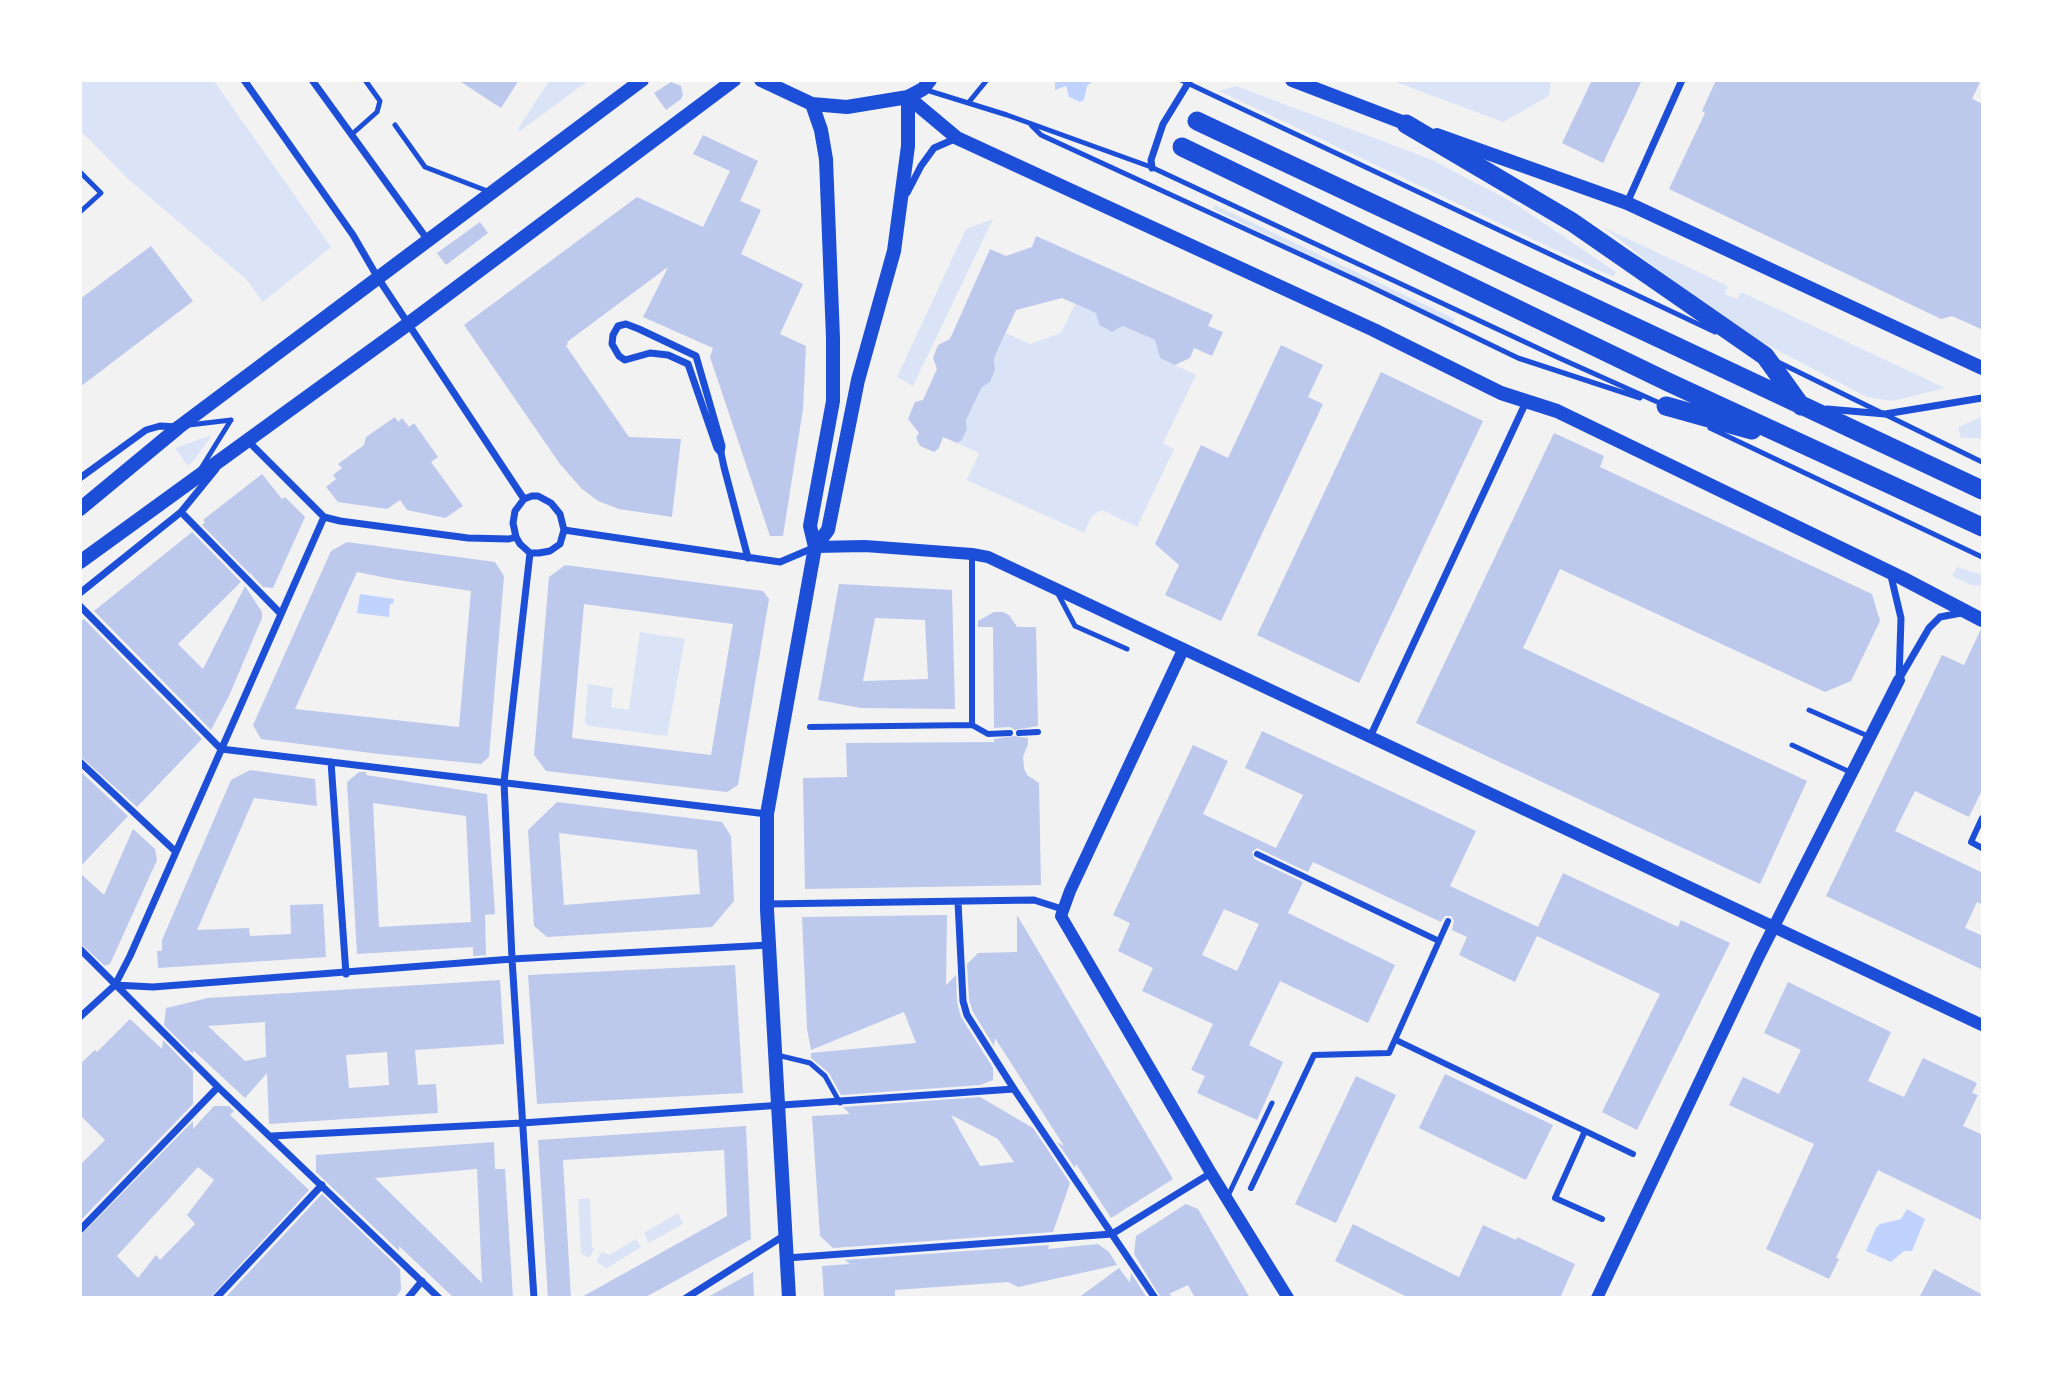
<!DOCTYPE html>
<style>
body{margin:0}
#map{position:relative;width:2063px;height:1378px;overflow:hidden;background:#f2f2f2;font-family:Manrope,sans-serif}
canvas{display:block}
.frame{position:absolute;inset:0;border:82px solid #fff;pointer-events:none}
</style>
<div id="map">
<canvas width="2063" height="1378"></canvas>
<div class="frame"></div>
</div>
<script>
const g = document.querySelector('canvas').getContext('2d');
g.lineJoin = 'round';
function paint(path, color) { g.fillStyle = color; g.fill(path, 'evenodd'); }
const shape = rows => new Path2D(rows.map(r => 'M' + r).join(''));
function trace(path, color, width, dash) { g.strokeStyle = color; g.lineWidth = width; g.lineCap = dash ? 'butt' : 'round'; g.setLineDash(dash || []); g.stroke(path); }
const green = shape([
 [80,81,214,81,331,247,263,302,246,279,127,178,81,131],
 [549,81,588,81,520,131,518,129],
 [1393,81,1551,80,1551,81,1549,96,1503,122],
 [1236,86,1430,159,1514,203,1616,272,1613,277,1219,91],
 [1215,205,1455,319,1452,325,1213,209],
 [993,219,913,386,897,377,966,229],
 [1603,227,1728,286,1725,294,1737,299,1741,292,1945,388,1892,401,1867,397,1733,327],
 [1075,304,1096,313,1099,325,1112,332,1123,326,1155,340,1160,358,1196,375,1163,443,1174,449,1137,527,1102,510,1092,516,1084,533,967,480,979,453,957,443,962,440,967,429,966,420,982,387,990,382,995,371,994,358,1006,333,1030,344,1061,333],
 [1982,417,1982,438,1961,438,1958,427],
 [212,435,197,456,188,466,175,448],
 [1957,567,1982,575,1982,586,1971,585,1952,576],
 [640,632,685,639,667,736,589,726,585,722,588,684,613,688,611,707,629,710],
 [590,1198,592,1247,594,1249,589,1258,581,1253,578,1199],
 [678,1213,683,1224,649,1243,644,1233],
 [636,1239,641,1247,607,1268,596,1262,602,1252,609,1255]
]);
const water = shape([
 [1055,81,1055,80,1093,81,1087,86,1084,100,1080,102,1069,97,1066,86,1055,90],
 [360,594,394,599,393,604,390,604,389,617,357,613],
 [1907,1209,1925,1219,1912,1251,1904,1251,1891,1262,1866,1251,1876,1228,1880,1224,1901,1219]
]);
const building = shape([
 [458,80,519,80,501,108],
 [1592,80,1642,80,1603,163,1562,143],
 [1716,80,1981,80,1972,99,1983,104,1983,330,1952,316,1941,319,1669,189,1705,113,1702,111],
 [671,82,681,86,683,95,681,99,666,110,654,93],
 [703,135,758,161,740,201,761,210,741,254,803,284,780,334,806,346,803,409,783,536,770,536,710,357,713,348,643,317,668,267,567,342,568,344,566,346,629,437,681,439,672,517,619,509,598,501,582,489,560,464,464,325,637,197,703,227,730,171,693,154],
 [480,222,488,233,446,265,437,253],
 [1036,236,1213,315,1208,326,1223,332,1212,356,1194,348,1190,358,1175,365,1160,358,1155,340,1123,326,1112,332,1099,325,1096,313,1062,298,1016,310,994,358,995,370,990,382,982,387,966,420,967,429,962,440,957,443,943,437,939,448,934,452,920,446,916,438,919,433,908,419,915,402,923,400,937,369,933,358,938,345,950,339,990,249,1006,256,1032,247],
 [151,246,193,301,80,387,80,299],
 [1281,345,1323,365,1308,397,1323,404,1221,621,1165,595,1179,565,1155,544,1201,445,1228,458],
 [1381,372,1483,421,1359,683,1257,635],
 [395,417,398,422,402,418,409,427,414,423,438,457,431,462,463,506,445,518,407,510,400,500,387,509,338,502,326,487,336,479,333,475,342,468,338,464,364,445,366,437],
 [1554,433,1604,456,1600,467,1872,594,1880,621,1851,681,1825,692,1560,569,1523,648,1807,781,1760,884,1416,723],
 [262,474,282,499,285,497,305,517,273,588,263,587,251,574,252,572,250,574,202,525,205,522,203,520],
 [192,532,241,582,178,644,203,669,245,586,262,612,262,618,229,696,211,730,94,611],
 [347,542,495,562,504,576,489,757,481,764,379,754,261,739,253,725,331,551],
 [357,572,392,579,471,591,459,727,295,709],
 [565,565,763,591,769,599,738,785,727,792,546,771,534,755,549,577],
 [584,604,733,624,711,755,572,738],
 [839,584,952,590,955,709,861,708,818,700],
 [875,618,925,620,928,679,863,681],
 [994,612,1003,612,1009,615,1017,627,1036,627,1038,726,1015,730,1010,727,994,728,993,627,978,627,978,621],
 [84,619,202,739,137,807,80,756,80,622],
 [1981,629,1983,788,1969,817,1915,791,1895,831,1983,873,1983,905,1977,902,1965,928,1983,936,1983,970,1826,896,1942,655,1964,665],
 [1262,731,1476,831,1450,886,1538,927,1563,873,1678,927,1681,920,1730,943,1637,1130,1602,1112,1660,994,1537,936,1515,982,1459,955,1467,937,1452,930,1454,921,1451,916,1445,916,1441,922,1313,862,1308,872,1257,848,1252,852,1254,859,1303,882,1288,913,1395,965,1368,1023,1280,981,1249,1045,1283,1062,1257,1120,1197,1093,1205,1076,1191,1070,1213,1024,1142,991,1153,968,1118,951,1130,923,1113,915,1193,745,1228,761,1203,814,1276,848,1303,795,1245,768],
 [1224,909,1259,924,1237,971,1202,955],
 [1014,736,1028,738,1028,744,1023,757,1024,768,1027,775,1039,783,1041,885,805,889,803,778,847,777,846,743,994,742,994,739],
 [250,770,315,779,317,806,254,798,197,930,249,928,250,936,291,934,290,905,323,904,326,957,158,968,157,951,162,951,162,940,231,780],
 [80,771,128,816,80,867],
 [359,772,366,772,366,775,487,794,495,914,485,915,486,955,473,956,473,947,357,954,347,782],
 [373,803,466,816,471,922,379,927],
 [557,802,722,822,731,836,734,901,712,927,547,937,534,926,528,830],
 [559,833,697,850,700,894,564,905],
 [133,829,155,849,157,860,110,964,105,966,80,943,80,873,104,895],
 [947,915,946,985,956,975,957,1002,961,1017,993,1068,993,1080,980,1085,841,1095,829,1073,811,1058,811,1053,916,1043,904,1012,811,1050,807,1029,802,917],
 [1017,915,1173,1179,1111,1218,1076,1164,1075,1168,1057,1142,1064,1146,995,1038,994,1046,973,1012,969,1000,967,964,978,953,1017,952],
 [735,965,743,1093,537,1104,528,975],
 [500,980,504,1044,415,1050,418,1085,436,1084,438,1113,269,1124,267,1073,245,1098,193,1050,193,1054,164,1025,166,1008,208,998],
 [265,1022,266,1057,245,1061,208,1026],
 [387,1052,389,1085,349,1088,346,1055],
 [1788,982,1891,1032,1868,1081,1904,1097,1923,1058,1977,1083,1972,1093,1978,1095,1963,1126,1983,1135,1983,1221,1878,1170,1836,1258,1839,1259,1829,1279,1766,1249,1814,1144,1729,1105,1743,1077,1779,1094,1801,1050,1764,1033],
 [130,1019,162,1049,163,1040,193,1071,193,1104,80,1221,80,1165,105,1140,80,1115,80,1064,95,1050,97,1052],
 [1445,1074,1553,1125,1526,1180,1419,1128],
 [1356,1076,1396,1095,1336,1223,1295,1204],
 [980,1097,1033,1128,1070,1183,1053,1232,833,1248,820,1236,812,1116,850,1114,843,1107],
 [951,1115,998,1139,1014,1162,980,1166],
 [214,1106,229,1106,234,1111,230,1115,309,1190,210,1298,80,1298,80,1236,193,1121,193,1129],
 [198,1167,214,1180,187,1215,195,1224,160,1260,156,1255,138,1278,117,1256],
 [746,1126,751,1239,644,1298,580,1298,727,1216,724,1150,563,1160,571,1298,548,1298,538,1140],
 [494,1142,495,1169,505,1169,513,1298,454,1298,399,1246,399,1251,316,1172,316,1155],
 [477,1169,482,1283,375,1178],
 [322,1194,400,1269,401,1290,395,1298,225,1298],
 [1186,1204,1198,1209,1250,1298,1195,1298,1188,1285,1169,1294,1174,1298,1161,1298,1134,1254,1136,1236],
 [1353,1224,1459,1277,1483,1225,1516,1240,1517,1237,1575,1264,1560,1298,1409,1298,1335,1261],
 [1098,1244,1109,1252,1117,1265,1018,1287,1008,1282,895,1290,895,1298,824,1298,822,1266,850,1264,845,1260,1049,1245,1048,1249],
 [1119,1268,1130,1283,1131,1273,1147,1298,1078,1298],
 [1934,1269,1983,1295,1983,1298,1919,1298],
 [753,1272,754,1298,706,1298]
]);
const service = shape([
 [1181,80,1715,332],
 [923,89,1007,115,1151,167,1557,357,1664,405],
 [969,102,987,80],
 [395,125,425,167,490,192],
 [1031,125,1041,135,1367,285,1518,358,1640,398],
 [351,135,377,112,380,101,365,80],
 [80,172,101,193,80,212],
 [1778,362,1982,462],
 [189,425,231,420],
 [1710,428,1982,557],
 [200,470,231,420],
 [1057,592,1075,626,1127,649],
 [1809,710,1870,737],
 [1792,745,1852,773],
 [777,1055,810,1063,825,1076,840,1103],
 [1227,1198,1272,1103]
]);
const pedestrian = shape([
 [972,554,972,725,988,734,1010,733],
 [810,727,972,725],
 [1019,733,1038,732],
 [1982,818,1971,842,1982,848],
 [1257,854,1439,941],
 [1396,1040,1633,1154],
 [1585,1131,1555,1198,1602,1219],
 [1251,1188,1314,1055,1389,1053,1448,921]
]);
const minor = shape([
 [244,80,353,235,378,278,524,499],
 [312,80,427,239],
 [1152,168,1151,160,1163,124,1190,80],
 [907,193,921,166,934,148,957,138],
 [1627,203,1682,80],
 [1827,409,1885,414,1982,398],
 [248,441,324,517,340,521,468,538,509,539,516,537],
 [721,453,717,448,688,364,668,355,650,353,625,360,619,356,612,344,613,335,618,326,626,324,639,329,696,356,722,446,721,453,724,467,748,558],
 [80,478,146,430,160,426,178,427],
 [532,496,538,496,551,503,560,514,564,530,560,544,550,551,539,553,530,553,520,544,516,537,513,523,515,511,524,499,532,496],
 [181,512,281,614],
 [564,530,780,562,813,548],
 [530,553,504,782,512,959,534,1298],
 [1890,572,1901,618,1899,680],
 [80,593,181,512,216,469],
 [80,606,221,749,767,814],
 [1901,676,1929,628,1940,617,1961,613],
 [1370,737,1526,402],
 [80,762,175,851],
 [331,762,346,974],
 [958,902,963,1001,967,1015,1014,1089,1155,1298],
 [767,904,1034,900,1062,909],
 [80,949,218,1087,439,1298],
 [115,985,153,987,512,959,769,945],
 [80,1017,115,985,130,956,324,517],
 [272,1136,522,1123,1014,1089],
 [80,1230,218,1087],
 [787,1258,1112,1234,1211,1173],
 [216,1298,322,1185],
 [408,1298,422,1281],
 [686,1298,785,1235]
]);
const tertiary = shape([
 [815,547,865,546,972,554,988,557,1982,1025],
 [1183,650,1070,891,1061,916,1211,1173,1288,1298],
 [1597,1298,1759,956,1899,680]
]);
const secondary = shape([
 [761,80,812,104,847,107,908,97,923,89,930,80],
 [1292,80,1415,127],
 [908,97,957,138,1374,330,1501,393,1557,411,1902,578,1982,620],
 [1437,135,1627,203,1982,368],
 [80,509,179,427,642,80],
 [815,547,828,530,858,380,894,251,908,146,908,97],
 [80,562,408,324,734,80],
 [789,1298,767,910,767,814,815,547,810,526,833,401,833,338,826,159,821,130,812,104]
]);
const trunk = shape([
 [1197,121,1982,490],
 [1406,124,1572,222,1765,356,1801,406],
 [1182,147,1668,382,1982,527],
 [1666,406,1752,430]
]);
paint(green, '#dbe4f7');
paint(water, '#bfd3fe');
paint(building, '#bdc9ec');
trace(service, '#1d4ed8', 5);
trace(pedestrian, '#1d4ed8', 6);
trace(minor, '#1d4ed8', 7);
trace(tertiary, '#1d4ed8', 12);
trace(secondary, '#1d4ed8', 14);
trace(trunk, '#1d4ed8', 19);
</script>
